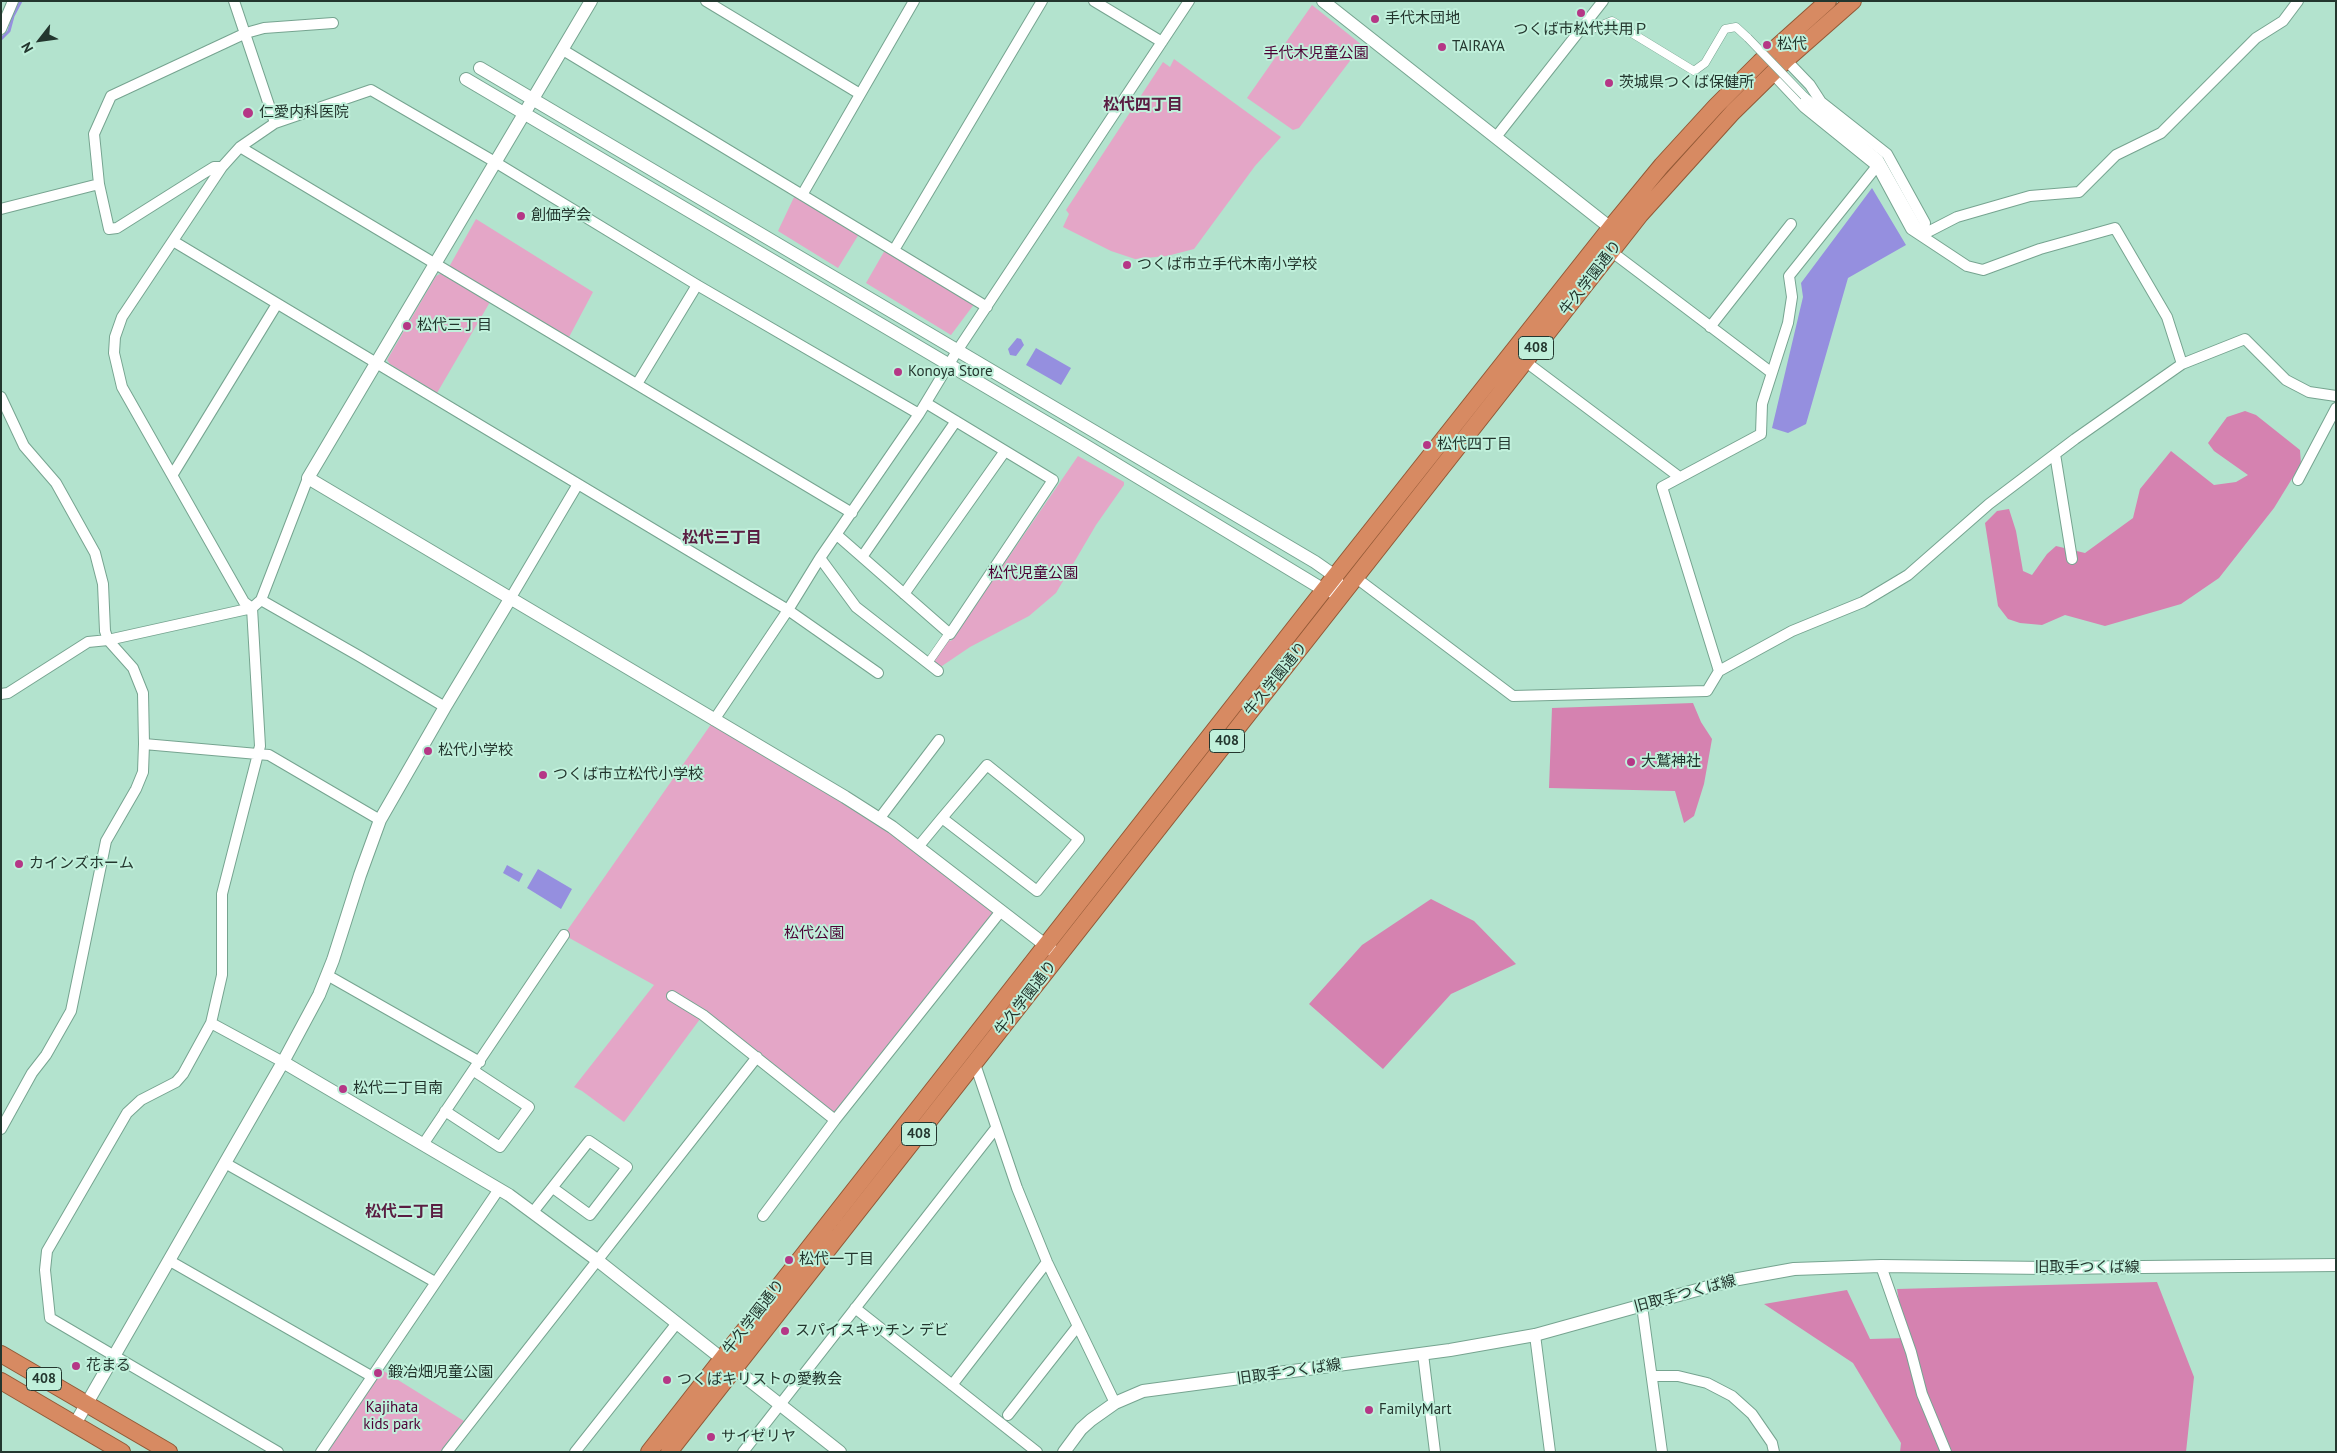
<!DOCTYPE html>
<meta charset="utf-8">
<style>
body{margin:0}
#map{position:relative;width:2337px;height:1453px;overflow:hidden;background:#b3e3ce;font-family:"PT Sans",sans-serif}
canvas{display:block}
.frame{position:absolute;inset:0;border:2px solid #23362e;pointer-events:none}
.north{position:absolute;left:15px;top:15px;width:50px;height:50px;-webkit-text-stroke:4px #c0f0db;paint-order:stroke;rotate:240deg;font-size:14px;font-weight:700;line-height:20px;text-align:center;color:#23362e}
.north::after{content:'';display:block;margin:auto;width:18px;height:22px;background:#23362e;clip-path:polygon(50% 0,100% 100%,50% 72%,0 100%)}
</style>
<div id="map">
<canvas width="2337" height="1453"></canvas>
<div class="frame"></div>
<div class="north">N</div>
</div>
<script>
const g = document.querySelector('canvas').getContext('2d');
g.lineJoin = 'round';
function paint(path, color) { g.fillStyle = color; g.fill(path, 'evenodd'); }
const shape = rows => new Path2D(rows.map(r => 'M' + r).join(''));
function trace(path, color, width, dash) { g.strokeStyle = color; g.lineWidth = width; g.lineCap = dash ? 'butt' : 'round'; g.setLineDash(dash || []); g.stroke(path); }
function label(font, color, halo, rows, align = 'center') {
  g.font = font + ' "PT Sans","Noto Sans JP",sans-serif'; g.lineWidth = 4; g.setLineDash([]); g.textBaseline = 'middle'; g.strokeStyle = halo; g.fillStyle = color; for (const [text, x, y, turn = 0] of rows) {
    g.save(); g.translate(x, y); g.rotate((+turn || 0) * Math.PI / 180); g.textAlign = isNaN(turn) ? turn : align; if (halo) g.strokeText(text, 0, 0); g.fillText(text, 0, 0); g.restore();
  }
}
const green = shape([
 [1312,5,1362,45,1299,128,1293,130,1247,98],
 [1174,59,1281,137,1255,166,1194,249,1167,256,1135,259,1111,251,1063,227,1069,214,1066,210,1163,62,1170,67],
 [795,195,859,234,838,268,778,231],
 [476,219,593,292,568,339,449,267],
 [885,250,975,303,951,335,866,283],
 [442,273,490,302,437,393,390,364,387,360,436,276],
 [1078,456,1124,482,1124,485,1096,525,1056,593,1029,616,970,647,939,668,932,663,949,640,951,641],
 [714,720,845,797,1001,911,835,1120,703,1015,624,1122,582,1091,574,1087,654,985,564,935],
 [382,1370,464,1421,440,1452,325,1452]
]);
const forest = shape([
 [2245,411,2256,415,2300,450,2301,464,2274,508,2219,578,2181,604,2105,626,2065,615,2042,625,2020,623,2008,619,1998,606,1985,523,1997,511,2009,509,2016,531,2023,571,2032,575,2047,554,2056,546,2085,553,2133,518,2140,489,2171,451,2214,485,2236,482,2248,475,2214,451,2208,443,2227,417],
 [1693,703,1701,722,1712,739,1704,784,1694,816,1684,823,1675,791,1549,788,1552,708],
 [1431,899,1474,921,1516,964,1451,994,1383,1069,1309,1004,1362,945],
 [2157,1282,2194,1377,2186,1452,1900,1452,1901,1443,1853,1363,1764,1304,1847,1290,1870,1339,1905,1338,1897,1289]
]);
const water = shape([
 [1872,188,1906,245,1848,278,1806,424,1788,433,1772,428,1803,297,1801,283],
 [1017,338,1021,339,1024,345,1016,356,1010,355,1008,349],
 [1036,348,1071,368,1061,385,1026,365],
 [507,865,523,874,519,882,503,873],
 [538,869,572,889,561,909,527,888]
]);
const stream = shape([
 [1,39,9,31,13,16,21,1]
]);
const pedestrian = shape([
 [1582,26,1590,30,1612,21,1694,71,1705,63,1725,29,1736,27,1748,38],
 [1804,96,1879,159,1922,235],
 [928,663,949,633]
]);
const minor = shape([
 [234,1,275,123],
 [706,1,860,94],
 [1094,1,1162,42],
 [1,29,13,1],
 [563,50,987,307],
 [1786,60,1810,85,1821,102,1887,154,1925,223,1922,235],
 [1772,73,1804,107,1877,166,1911,229,1967,266,1983,270,2040,249,2115,228,2167,317,2182,364],
 [1496,137,1603,1],
 [240,147,852,513],
 [222,167,214,167,201,175,117,228,109,229,99,184,94,134,111,96,246,33,264,28,333,23],
 [802,195,914,1],
 [1,209,99,184],
 [1922,235,1957,217,2030,196,2079,192,2116,155,2161,133,2256,38,2283,21,2298,1],
 [173,241,788,610,878,673],
 [894,250,1042,1],
 [1612,252,1772,373],
 [1710,327,1791,224],
 [1526,362,1678,476],
 [637,384,697,285],
 [1,397,24,446,56,483,95,553,103,584,105,631,108,640,133,668,143,693,144,744,143,772,136,789,106,841,71,1011,46,1055,32,1073,1,1129],
 [2055,454,2072,559],
 [173,474,277,304],
 [2298,480,2336,408],
 [837,535,950,634,1053,480,926,403],
 [862,557,956,421],
 [820,558,856,607,938,671],
 [1355,577,1513,696,1707,691,1719,671,1792,631,1863,602,1908,575,1989,504,2075,439,2182,364,2245,339,2286,380,2309,392,2336,396],
 [904,594,1005,451],
 [510,599,578,484],
 [261,600,359,656,445,707],
 [252,608,244,602,122,387,114,353,115,337,122,317,222,167,240,147,275,123,371,90,495,162,697,285,919,414],
 [252,608,260,746,222,894,222,975,211,1023,183,1074,176,1082,141,1100,127,1113,47,1251,45,1270,50,1318,278,1452],
 [1719,671,1662,487,1761,434,1762,404,1788,323,1792,297,1789,276,1877,166],
 [1,694,8,693,88,642,108,640,252,608,261,600,308,478],
 [714,720,788,610,820,558,919,414,957,351,1189,1],
 [144,744,269,755,380,820],
 [879,819,939,740],
 [918,847,942,818,987,765,1079,839,1037,891,942,818],
 [327,975,480,1062],
 [672,996,703,1015,835,1120,1001,911],
 [211,1023,283,1062],
 [975,1064,1017,1188,1047,1262,1115,1403],
 [445,1111,500,1147,529,1107,474,1071],
 [424,1143,564,935],
 [225,1163,435,1282],
 [533,1212,589,1141,627,1167,590,1215,553,1188],
 [763,1216,835,1120],
 [170,1261,371,1376],
 [1881,1266,1911,1352,1922,1394,1946,1452],
 [1642,1306,1662,1452],
 [855,1308,1037,1452],
 [1535,1335,1550,1452],
 [1423,1354,1435,1452],
 [1652,1376,1678,1376,1707,1383,1732,1396,1752,1414,1772,1443,1774,1452],
 [952,1385,1047,1262],
 [1008,1415,1077,1327],
 [321,1452,499,1189],
 [447,1452,757,1057],
 [575,1452,677,1323],
 [743,1452,996,1128]
]);
const tertiary = shape([
 [591,1,308,478,845,797,892,827,1053,951],
 [1323,1,1617,233],
 [480,68,1315,562,1335,576,1338,583],
 [466,79,1083,444,1324,590,1333,592],
 [283,1062,509,1195,597,1260,840,1452],
 [75,1424,283,1062,319,995,333,960,360,875,380,820,445,707,510,599],
 [1064,1452,1081,1429,1091,1420,1115,1403,1143,1391,1450,1350,1535,1335,1733,1280,1794,1269,1881,1266,2046,1268,2336,1265]
]);
const trunk = shape([
 [1,1354,169,1452],
 [1,1381,122,1452],
 [649,1452,1324,590,1611,227,1662,165,1716,106,1760,62,1828,1],
 [669,1452,1640,215,1733,112,1786,60,1853,1]
]);
const pedestrianBridge = shape([
 [1748,38,1804,96]
]);
const markers = [
 [1581,13,5,"#b53786"],
 [1375,19,5,"#b53786"],
 [1767,45,5,"#b53786"],
 [1442,47,5,"#b53786"],
 [1609,83,5,"#b53786"],
 [248,113,6,"#b53786"],
 [521,216,5,"#b53786"],
 [1127,265,5,"#b53786"],
 [407,326,5,"#b53786"],
 [898,372,5,"#b53786"],
 [1427,445,5,"#b53786"],
 [428,751,5,"#b53786"],
 [1631,762,5,"#b53786"],
 [543,775,5,"#b53786"],
 [19,864,5,"#b53786"],
 [343,1089,5,"#b53786"],
 [789,1260,5,"#b53786"],
 [785,1331,5,"#b53786"],
 [76,1366,5,"#b53786"],
 [378,1373,5,"#b53786"],
 [667,1380,5,"#b53786"],
 [1369,1410,5,"#b53786"],
 [711,1437,5,"#b53786"]
];
const shields = [
 [1536,348,35],
 [1227,741,35],
 [919,1134,35],
 [44,1379,35]
];
const shieldNames = [
 ["408",1536,348],
 ["408",1227,741],
 ["408",919,1134],
 ["408",44,1379]
];
const poiNames = [
 ["手代木団地",1385,19],
 ["つくば市松代共用Ｐ",1581,30,"center"],
 ["松代",1777,45],
 ["TAIRAYA",1452,47],
 ["茨城県つくば保健所",1619,83],
 ["仁愛内科医院",259,113],
 ["創価学会",531,216],
 ["つくば市立手代木南小学校",1137,265],
 ["松代三丁目",417,326],
 ["Konoya Store",908,372],
 ["松代四丁目",1437,445],
 ["松代小学校",438,751],
 ["大鷲神社",1641,762],
 ["つくば市立松代小学校",553,775],
 ["カインズホーム",29,864],
 ["松代二丁目南",353,1089],
 ["松代一丁目",799,1260],
 ["スパイスキッチン デビ",795,1331],
 ["花まる",86,1366],
 ["鍛冶畑児童公園",388,1373],
 ["つくばキリストの愛教会",677,1380],
 ["FamilyMart",1379,1410],
 ["サイゼリヤ",721,1437]
];
const parkNames = [
 ["手代木児童公園",1316,54],
 ["松代児童公園",1033,574],
 ["松代公園",814,934],
 ["Kajihata",392,1408],
 ["kids park",392,1425]
];
const streetNames = [
 ["牛久学園通り",1591,278,-52],
 ["牛久学園通り",1276,679,-51],
 ["牛久学園通り",1026,998,-52],
 ["旧取手つくば線",2087,1268],
 ["旧取手つくば線",1685,1294,-15],
 ["牛久学園通り",754,1317,-52],
 ["旧取手つくば線",1289,1372,-8]
];
const neighbourhoodNames = [
 ["松代四丁目",1143,105],
 ["松代三丁目",722,538],
 ["松代二丁目",405,1212]
];
paint(green, '#e4a6c7');
paint(forest, '#d582b0');
paint(water, '#958fdf');
trace(stream, '#958fdf', 3);
trace(pedestrian, '#76a490', 9);
trace(minor, '#76a490', 12);
trace(tertiary, '#76a490', 14);
trace(trunk, '#925936', 18);
trace(pedestrian, '#fff', 8);
trace(minor, '#fff', 10);
trace(tertiary, '#fff', 12);
trace(trunk, '#d78a62', 16);
trace(pedestrianBridge, '#76a490', 9, []);
trace(pedestrianBridge, '#fff', 8);
for (const [x, y, r, color] of markers) { const dot = new Path2D(); dot.arc(x, y, r, 0, 2 * Math.PI); g.fillStyle = color; g.fill(dot); trace(dot, '#c0f0db', 2); }
for (const [x, y, w] of shields) { const box = new Path2D(); box.roundRect(x - w / 2, y - 11.5, w, 23, 4); g.fillStyle = '#c0f0db'; g.fill(box); trace(box, '#23362e', 1); }
label('bold 14px', '#23362e', null, shieldNames);
label('15px', '#23362e', '#c0f0db', poiNames, 'left');
label('15px', '#4d0135', '#c0f0db', parkNames);
label('15px', '#23362e', '#c0f0db', streetNames);
label('bold 16px', '#5a1d42', '#c0f0db', neighbourhoodNames);
</script>
